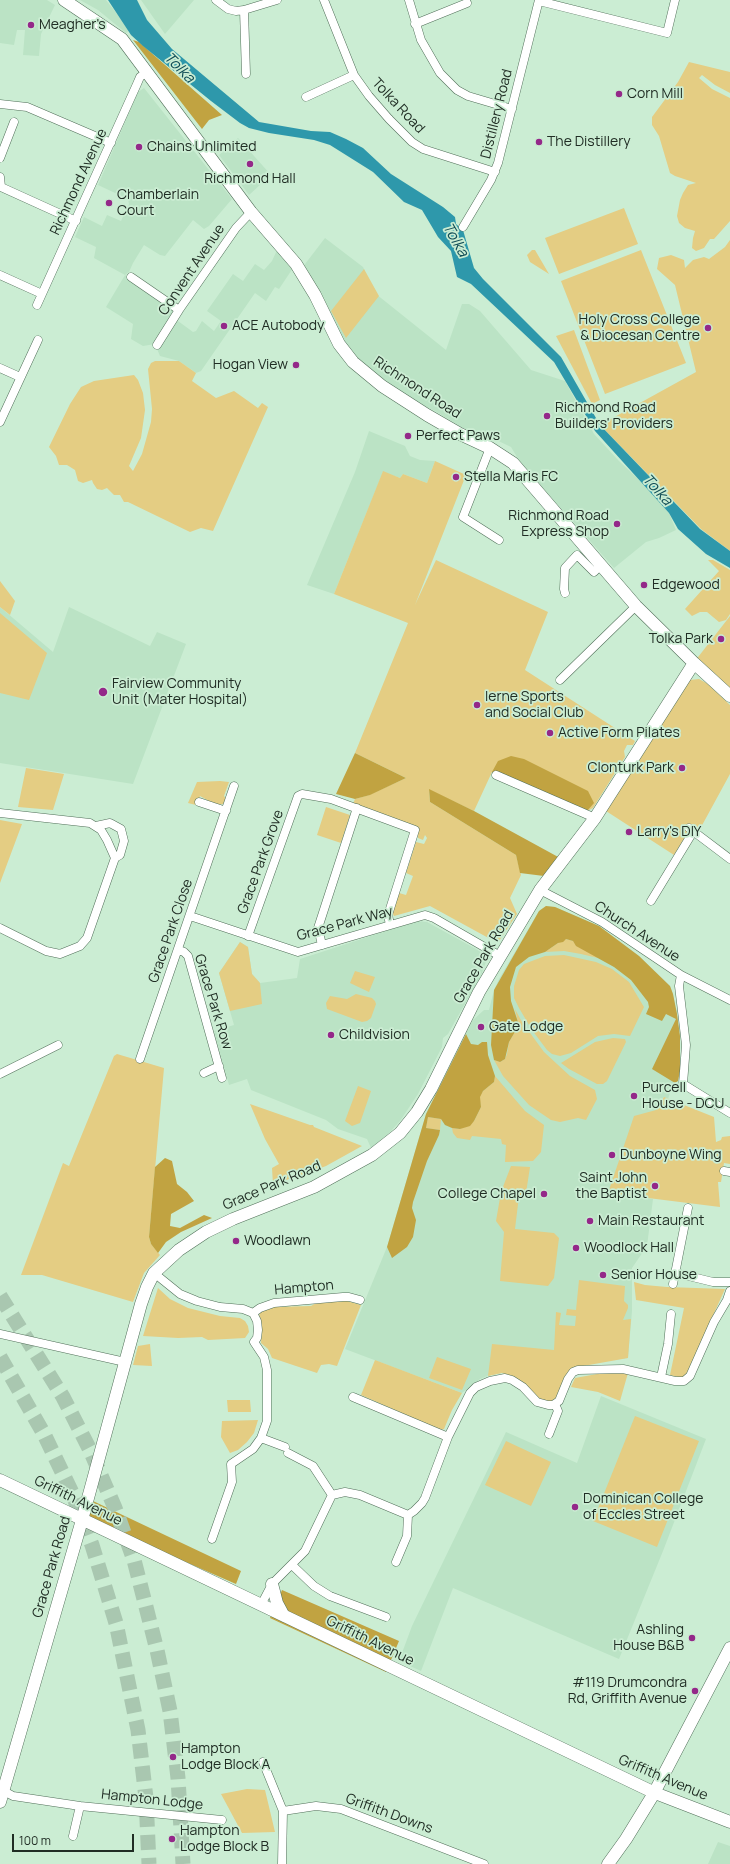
<!DOCTYPE html>
<style>
body{margin:0}
#map{position:relative;width:730px;height:1864px;overflow:hidden;background:#cbedd3;font-family:Manrope,sans-serif}
canvas{display:block}
.scale{position:absolute;left:12px;top:1834px;width:122px;height:18px;box-sizing:border-box;border:2px solid #202d24;border-top:0;padding-left:5px;font-size:12px;line-height:14px;white-space:nowrap;color:#202d24;-webkit-text-stroke:3px #cbedd3;paint-order:stroke}
</style>
<div id="map">
<canvas width="730" height="1864"></canvas>
<div class="scale">100 m</div>
</div>
<script>
const g = document.querySelector('canvas').getContext('2d');
g.lineJoin = 'round';
function paint(path, color) { g.fillStyle = color; g.fill(path, 'evenodd'); }
const shape = rows => new Path2D(rows.map(r => 'M' + r).join(''));
function trace(path, color, width, dash) { g.strokeStyle = color; g.lineWidth = width; g.lineCap = dash ? 'butt' : 'round'; g.setLineDash(dash || []); g.stroke(path); }
function label(font, color, halo, rows, align = 'center') {
  g.font = font + ' Manrope,sans-serif'; g.lineWidth = 3.5; g.setLineDash([]); g.textBaseline = 'middle'; g.strokeStyle = halo; g.fillStyle = color; for (const [text, x, y, turn = 0] of rows) {
    g.save(); g.translate(x, y); g.rotate((+turn || 0) * Math.PI / 180); g.textAlign = isNaN(turn) ? turn : align; if (halo) g.strokeText(text, 0, 0); g.fillText(text, 0, 0); g.restore();
  }
}
const built = shape([
 [0,0,47,0,55,5,41,34,39,56,23,55,25,30,17,30,14,45,0,43],
 [80,0,106,0,130,30,126,33,98,10],
 [141,0,194,0,165,34],
 [144,88,232,199,209,226,204,229,193,220,165,256,160,255,144,245,133,263,129,272,125,275,177,312,178,321,193,332,196,331,202,321,214,331,221,321,207,311,233,274,243,281,255,264,264,270,272,261,277,250,293,268,279,289,275,287,266,301,255,293,201,371,196,373,179,361,160,356,155,344,143,346,131,339,133,324,106,307,125,275,94,258,96,247,75,237,84,217,102,226,107,215,121,221,129,204,128,199,98,185,138,92],
 [238,138,271,175,249,195,219,155],
 [325,238,363,267,376,294,446,350,462,304,469,304,480,311,531,370,565,381,594,434,619,461,650,490,669,513,676,530,659,538,646,542,614,568,520,462,511,447,488,436,463,428,435,411,408,398,353,357,302,268],
 [369,431,405,446,410,456,420,460,435,461,427,483,403,474,400,478,383,472,334,594,307,585,355,472],
 [0,607,53,652,69,607,150,646,157,632,186,644,133,784,0,763],
 [546,906,555,907,599,926,639,956,670,986,673,994,677,1014,680,1036,680,1071,678,1081,673,1084,668,1099,664,1097,608,1193,653,1199,647,1246,632,1268,632,1311,628,1358,492,1374,480,1379,462,1393,345,1349,387,1247,426,1114,473,1020,484,1010,489,1010,494,990,499,979,539,911],
 [417,921,427,922,476,949,488,957,481,975,448,1034,443,1038,442,1047,418,1094,400,1121,390,1132,371,1148,367,1139,338,1129,326,1120,251,1090,247,1079,229,1085,214,1031,234,1025,219,973,240,942,248,947,252,974,260,983,297,978,300,959],
 [601,1396,706,1439,663,1551,619,1659,453,1588,421,1671,399,1661,412,1626,506,1432,577,1463],
 [718,1842,730,1846,730,1864,708,1864]
]);
const green = shape([
 [689,62,730,72,730,93,715,85,702,75,699,78,712,89,730,98,730,221,714,239,710,239,704,248,696,251,692,248,693,238,695,231,685,228,679,223,677,216,680,200,683,193,688,185,696,183,675,176,670,173,659,136,652,125,652,117,678,82],
 [624,208,638,244,559,274,545,238],
 [730,240,730,551,701,529,600,425,696,372,675,285,657,269,659,258,671,255,684,260,685,268,693,260,704,257,709,259,725,247],
 [532,250,535,250,549,274,530,262,527,255],
 [641,250,686,363,605,394,561,281],
 [364,269,379,296,346,338,331,311],
 [574,330,600,400,592,404,556,336],
 [155,361,179,361,196,373,192,381,216,398,234,391,258,408,262,403,268,407,213,531,201,528,190,532,128,502,124,502,120,495,114,495,107,488,102,490,97,489,93,483,92,480,83,483,78,481,75,470,67,465,59,465,56,456,49,447,70,404,81,387,94,381,134,375,138,380,143,393,145,410,141,438,129,466,133,471,142,454,151,422,152,409,148,369,151,363],
 [435,461,466,475,415,605,436,560,548,612,525,670,635,741,633,745,627,745,624,751,625,757,593,808,587,811,492,772,474,811,429,790,430,802,516,855,521,875,510,898,517,914,499,941,494,941,430,906,394,916,392,912,399,893,406,895,413,876,406,873,416,842,424,844,427,838,425,835,423,840,418,838,418,829,353,804,355,799,369,795,406,778,355,753,408,623,334,594,383,471,400,478,403,474,427,483],
 [708,560,713,560,730,570,730,614,726,620,719,622,707,612,700,612,692,616,685,609,719,571],
 [0,581,15,601,10,615,0,607],
 [0,613,47,653,29,700,0,693],
 [730,616,730,691,695,661],
 [699,679,708,684,730,705,730,774,700,829,693,824,674,855,606,811,690,680],
 [26,768,64,774,53,810,18,807],
 [220,781,229,782,224,796,226,799,223,804,216,805,200,796,196,805,188,803,197,782],
 [326,807,350,815,341,843,317,835],
 [0,820,22,824,0,883],
 [566,939,573,941,577,946,592,953,598,958,581,954,564,951,545,952,558,943],
 [240,942,248,947,252,974,260,983,262,1004,230,1011,219,973],
 [564,955,596,962,612,969,629,982,644,1007,630,1036,614,1034,598,1036,571,1053,560,1056,552,1054,547,1050,532,1030,519,1008,514,998,514,986,519,970,524,964,545,956],
 [355,971,375,977,369,992,350,983],
 [356,994,372,998,375,1001,376,1004,371,1018,367,1021,362,1022,327,1009,326,1003,330,996,347,999],
 [515,1009,522,1022,544,1052,570,1076,595,1090,597,1099,586,1120,578,1118,560,1122,551,1120,529,1105,503,1076,494,1060,500,1062,505,1059,507,1054,509,1042,516,1030,518,1022],
 [613,1038,625,1039,626,1042,607,1081,603,1084,597,1084,569,1069,561,1063,595,1042],
 [117,1054,164,1068,149,1237,151,1244,160,1255,144,1273,133,1302,42,1275,21,1275,63,1163,69,1166,114,1056],
 [495,1076,525,1111,544,1125,541,1152,533,1161,505,1162,506,1145,502,1144,501,1139,472,1136,470,1140,457,1138,453,1133,452,1128,460,1129,474,1121,481,1107,479,1097,483,1091,494,1082],
 [358,1086,371,1091,360,1123,352,1126,345,1121],
 [664,1097,714,1117,716,1142,721,1140,722,1137,730,1136,730,1164,724,1163,721,1182,718,1182,720,1207,608,1193,634,1116,656,1110],
 [250,1104,310,1125,313,1125,314,1127,362,1146,326,1166,297,1177,292,1172,289,1179,273,1185,272,1168,279,1164,265,1139],
 [428,1117,441,1119,440,1130,426,1128],
 [511,1166,530,1167,526,1193,519,1196,515,1229,554,1233,559,1238,554,1278,548,1286,500,1281,504,1232,496,1221,501,1192],
 [579,1280,625,1286,624,1301,628,1305,628,1308,623,1320,631,1319,628,1358,572,1368,565,1376,557,1397,552,1401,547,1402,535,1396,526,1385,512,1376,502,1373,488,1376,492,1344,554,1350,556,1312,561,1313,559,1325,575,1326,576,1316,566,1315,567,1309,576,1310],
 [634,1282,645,1285,667,1287,725,1289,687,1373,682,1378,670,1375,684,1308,636,1300],
 [158,1288,170,1299,188,1308,220,1316,240,1318,245,1321,248,1326,249,1332,245,1338,208,1340,202,1337,178,1338,143,1336],
 [347,1301,361,1305,337,1366,329,1364,321,1365,317,1373,272,1358,268,1349,261,1343,262,1326,259,1317,260,1312,275,1307,311,1306,316,1303],
 [150,1344,152,1366,133,1365,138,1346],
 [437,1357,471,1369,462,1390,429,1378],
 [375,1360,462,1393,452,1410,444,1429,440,1430,426,1424,361,1395],
 [608,1372,628,1373,620,1401,598,1392,571,1387,575,1378],
 [227,1400,250,1400,251,1412,228,1412],
 [635,1416,699,1441,657,1547,593,1521],
 [258,1420,254,1433,247,1442,238,1450,230,1453,221,1437,222,1421],
 [506,1441,551,1462,531,1506,485,1485],
 [247,1789,265,1790,275,1832,242,1833,221,1794]
]);
const forest = shape([
 [133,40,139,42,222,115,209,120,202,129],
 [355,753,406,778,370,795,355,799,336,794],
 [511,756,524,759,588,791,594,803,587,811,492,772,498,761],
 [429,789,474,811,560,858,544,876,520,873,516,855,430,802],
 [546,906,555,907,599,926,639,956,670,986,673,994,677,1014,680,1036,680,1071,678,1081,675,1083,652,1069,676,1019,666,1014,662,1021,646,1014,649,1007,648,1002,631,980,614,967,576,946,573,941,566,939,563,942,558,943,545,952,529,957,516,967,510,987,511,1001,518,1022,516,1030,509,1042,505,1059,500,1062,494,1060,491,1045,494,990,539,911],
 [466,1034,471,1044,478,1045,482,1042,487,1042,488,1055,495,1076,494,1082,483,1091,480,1097,481,1107,474,1121,470,1126,460,1129,452,1128,445,1125,441,1119,428,1117,426,1128,440,1130,439,1135,427,1161,413,1202,412,1208,416,1220,413,1237,407,1247,392,1258,387,1247,426,1114],
 [165,1158,172,1161,177,1184,187,1192,194,1201,171,1214,170,1226,180,1228,204,1215,212,1218,181,1232,166,1242,158,1253,151,1244,149,1237,155,1167],
 [93,1501,241,1571,236,1584,87,1519],
 [282,1590,399,1641,386,1672,270,1618]
]);
const water = shape([
 [108,0,137,0,147,20,172,49,259,122,311,131,330,132,346,139,363,148,391,174,443,207,455,217,456,224,463,230,474,268,483,279,561,357,600,425,700,529,730,551,730,568,706,554,678,529,669,513,595,431,554,362,471,284,457,277,451,251,438,237,422,210,404,202,373,172,330,145,314,140,269,133,249,128,240,123,211,101,143,46,131,35]
]);
const highwayTunnel = shape([
 [0,1296,63,1397,90,1450,115,1508,134,1560,157,1650,170,1711,178,1778,183,1864],
 [0,1357,44,1434,73,1495,92,1545,116,1623,138,1730,146,1798,149,1864]
]);
const street = shape([
 [216,0,228,9,236,11,244,10,277,0],
 [324,0,354,75,369,96,389,119,412,142,423,149,495,172],
 [409,0,421,40,440,73,457,90,468,96,512,109],
 [539,1,667,33,675,0],
 [244,10,246,74],
 [415,24,467,3],
 [306,97,354,75],
 [0,104,27,107,111,143],
 [0,158,14,122],
 [0,177,1,187,76,221],
 [463,227,491,180,498,163,539,0],
 [0,275,42,294],
 [131,277,179,310],
 [37,305,137,84,140,77,147,72],
 [157,345,179,310,236,228,251,212],
 [0,368,20,377],
 [0,422,38,340],
 [490,448,463,517,499,540],
 [565,593,564,589,565,568,577,555,594,572,601,565],
 [560,680,636,606],
 [496,775,595,818],
 [199,802,226,811],
 [0,813,90,823,101,830,107,840,115,858,87,938,80,946,60,954,46,951,0,928],
 [96,826,110,823,121,829,124,841,120,855,115,858],
 [689,828,730,859],
 [540,890,602,922,681,975,679,986,686,1045,683,1084,730,1113],
 [651,901,693,832],
 [190,916,298,952,425,915,434,918,500,956],
 [248,936,298,796,302,794,331,799,415,830,388,915,390,925],
 [322,945,318,928,357,808],
 [179,950,184,952,188,956,222,1078],
 [681,975,730,1000],
 [140,1059,234,786],
 [204,1073,219,1066],
 [0,1074,58,1045],
 [724,1171,730,1172],
 [154,1273,180,1294,197,1301,220,1307,243,1309,253,1313,260,1308,274,1303,343,1297,349,1297,360,1300],
 [676,1273,713,1282,730,1282],
 [673,1284,688,1208],
 [0,1334,125,1362],
 [661,1377,668,1344,671,1314],
 [353,1397,448,1437],
 [549,1434,558,1411,555,1404],
 [261,1438,285,1447],
 [332,1495,345,1492,360,1495,408,1515,414,1511,422,1503,425,1498,448,1437,470,1393,476,1387,490,1381,505,1378,512,1380,523,1387,537,1402,548,1405,553,1405,559,1401,568,1379,573,1372,578,1370,623,1369,675,1381,684,1381,690,1376,714,1322,727,1300,730,1291],
 [212,1539,232,1482,231,1464,253,1449,261,1438,267,1421,267,1370,264,1357,254,1342,257,1338,258,1330,257,1321,253,1313],
 [396,1562,407,1536,408,1515],
 [292,1565,314,1586,330,1596,386,1617],
 [261,1605,272,1584,305,1551,332,1495,313,1466,288,1453],
 [263,1762,283,1811,282,1864],
 [0,1789,13,1796,80,1806,73,1836],
 [80,1806,222,1820],
 [283,1811,316,1806,341,1809,484,1864]
]);
const secondary = shape([
 [64,0,122,39,251,212,296,264,315,295,339,344,353,362,382,386,427,415,460,434,490,448,513,463,636,606,694,663,730,696],
 [0,1480,655,1793,730,1822],
 [272,1584,277,1603,284,1616],
 [0,1802,82,1520,141,1304,147,1287,154,1273,179,1250,206,1232,233,1219,314,1187,372,1155,400,1133,417,1112,431,1089,479,992,540,890,595,818,694,663],
 [608,1864,626,1839,653,1795,730,1648]
]);
const markers = [
 [31,25,4,"#942889"],
 [619,94,4,"#942889"],
 [539,142,4,"#942889"],
 [139,147,4,"#942889"],
 [250,164,4,"#942889"],
 [109,203,4,"#942889"],
 [224,326,4,"#942889"],
 [708,328,4,"#942889"],
 [296,365,4,"#942889"],
 [547,416,4,"#942889"],
 [408,436,4,"#942889"],
 [456,477,4,"#942889"],
 [617,524,4,"#942889"],
 [644,585,4,"#942889"],
 [721,639,4,"#942889"],
 [103,692,5,"#942889"],
 [477,705,4,"#942889"],
 [550,733,4,"#942889"],
 [682,768,4,"#942889"],
 [629,832,4,"#942889"],
 [481,1027,4,"#942889"],
 [331,1035,4,"#942889"],
 [634,1096,4,"#942889"],
 [612,1155,4,"#942889"],
 [655,1186,4,"#942889"],
 [544,1194,4,"#942889"],
 [590,1221,4,"#942889"],
 [236,1241,4,"#942889"],
 [576,1248,4,"#942889"],
 [603,1275,4,"#942889"],
 [575,1507,4,"#942889"],
 [692,1638,4,"#942889"],
 [695,1691,4,"#942889"],
 [173,1757,4,"#942889"],
 [172,1839,4,"#942889"]
];
const poiNames = [
 ["Meagher's",39,25],
 ["Corn Mill",627,94],
 ["The Distillery",547,142],
 ["Chains Unlimited",147,147],
 ["Richmond Hall",250,179,"center"],
 ["Chamberlain",117,195],
 ["Court",117,211],
 ["Holy Cross College",700,320,"right"],
 ["& Diocesan Centre",700,336,"right"],
 ["ACE Autobody",232,326],
 ["Hogan View",288,365,"right"],
 ["Richmond Road",555,408],
 ["Builders' Providers",555,424],
 ["Perfect Paws",416,436],
 ["Stella Maris FC",464,477],
 ["Richmond Road",609,516,"right"],
 ["Express Shop",609,532,"right"],
 ["Edgewood",652,585],
 ["Tolka Park",713,639,"right"],
 ["Fairview Community",112,684],
 ["Unit (Mater Hospital)",112,700],
 ["Ierne Sports",485,697],
 ["and Social Club",485,713],
 ["Active Form Pilates",558,733],
 ["Clonturk Park",674,768,"right"],
 ["Larry's DIY",637,832],
 ["Gate Lodge",489,1027],
 ["Childvision",339,1035],
 ["Purcell",642,1088],
 ["House - DCU",642,1104],
 ["Dunboyne Wing",620,1155],
 ["Saint John",647,1178,"right"],
 ["the Baptist",647,1194,"right"],
 ["College Chapel",536,1194,"right"],
 ["Main Restaurant",598,1221],
 ["Woodlawn",244,1241],
 ["Woodlock Hall",584,1248],
 ["Senior House",611,1275],
 ["Dominican College",583,1499],
 ["of Eccles Street",583,1515],
 ["Ashling",684,1630,"right"],
 ["House B&B",684,1646,"right"],
 ["#119 Drumcondra",687,1683,"right"],
 ["Rd, Griffith Avenue",687,1699,"right"],
 ["Hampton",181,1749],
 ["Lodge Block A",181,1765],
 ["Hampton",180,1831],
 ["Lodge Block B",180,1847]
];
const streetNames = [
 ["Tolka Road",398,106,47],
 ["Distillery Road",497,114,-76],
 ["Richmond Avenue",79,182,-65],
 ["Convent Avenue",192,270,-56],
 ["Richmond Road",417,388,33],
 ["Grace Park Grove",261,862,-70],
 ["Grace Park Way",345,924,-15],
 ["Grace Park Close",171,931,-71],
 ["Church Avenue",637,932,33],
 ["Grace Park Road",484,957,-60],
 ["Grace Park Row",213,1002,73],
 ["Grace Park Road",272,1186,-23],
 ["Hampton",304,1288,-5],
 ["Griffith Avenue",78,1501,26],
 ["Grace Park Road",52,1567,-74],
 ["Griffith Avenue",370,1641,26],
 ["Griffith Avenue",663,1778,23],
 ["Hampton Lodge",152,1800,6],
 ["Griffith Downs",389,1814,20]
];
const waterNames = [
 ["Tolka",179,68,45],
 ["Tolka",455,240,60],
 ["Tolka",657,490,48]
];
paint(built, '#bbe3c5');
paint(green, '#e4cd83');
paint(forest, '#c1a341');
paint(water, '#2e98ab');
trace(highwayTunnel, '#a9c7b0', 15, [15, 8]);
trace(street, '#516f59', 9);
trace(secondary, '#516f59', 13);
trace(street, '#fff', 8);
trace(secondary, '#fff', 12);
for (const [x, y, r, color] of markers) { const dot = new Path2D(); dot.arc(x, y, r, 0, 2 * Math.PI); g.fillStyle = color; g.fill(dot); trace(dot, '#cbedd3', 1.5); }
label('14px', '#202d24', '#cbedd3', poiNames, 'left');
label('14px', '#202d24', '#cbedd3', streetNames);
label('italic 15px', '#104c56', '#cbedd3', waterNames);
</script>
